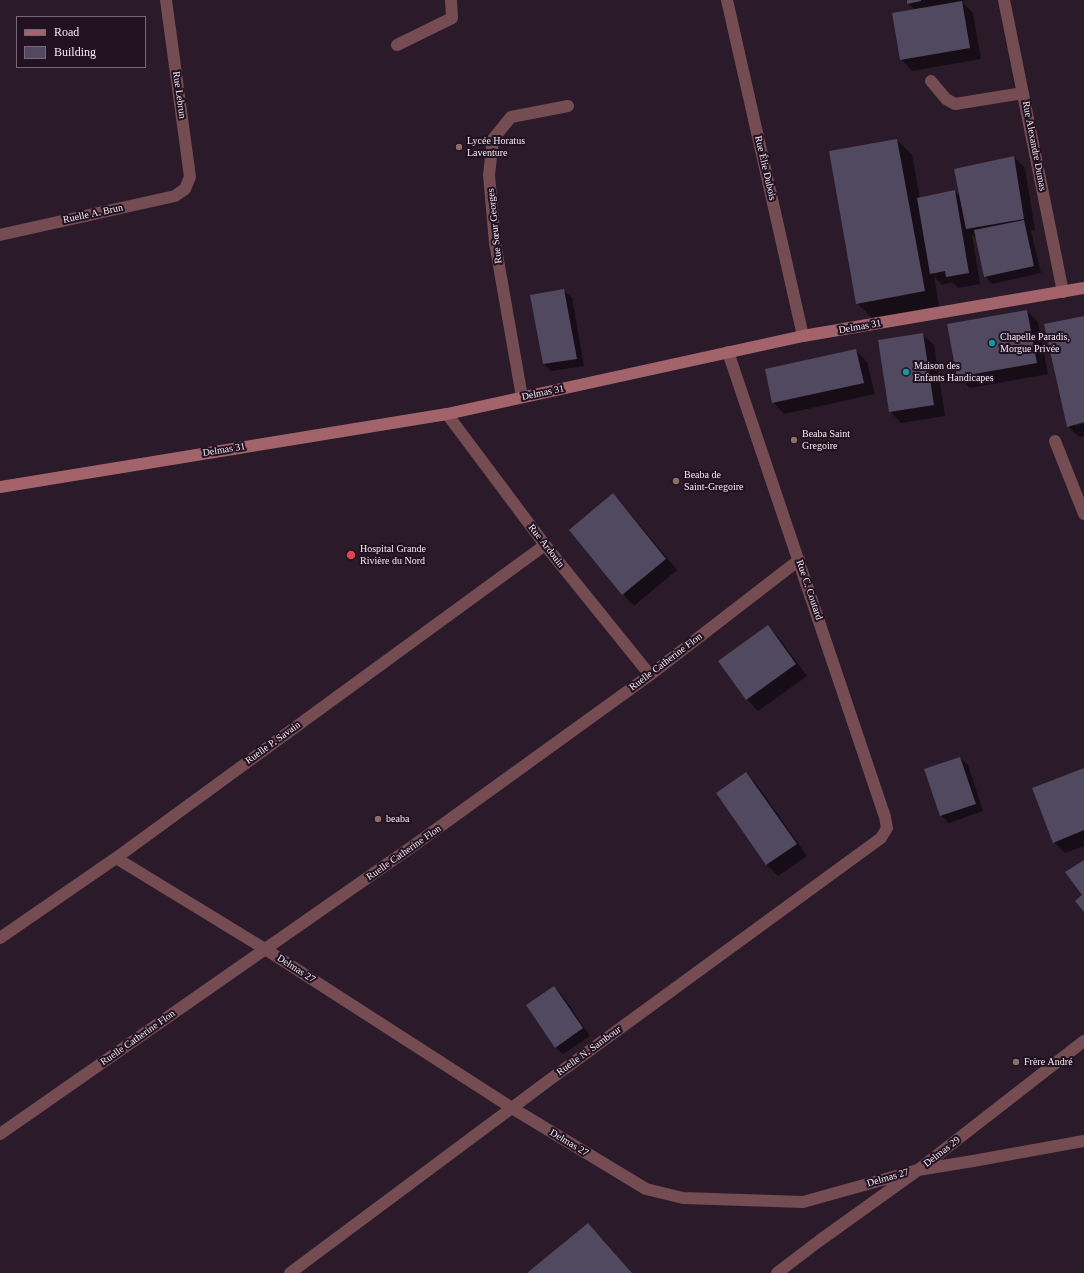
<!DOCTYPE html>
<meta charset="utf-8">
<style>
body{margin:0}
#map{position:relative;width:1084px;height:1273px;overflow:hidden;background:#2a1a2a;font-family:"Times New Roman",serif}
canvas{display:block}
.legend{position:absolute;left:16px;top:16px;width:130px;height:52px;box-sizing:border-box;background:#211121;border:1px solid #766876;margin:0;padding:5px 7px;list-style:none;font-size:12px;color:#f6ebf6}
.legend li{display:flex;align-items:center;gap:8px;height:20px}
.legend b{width:20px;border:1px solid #766876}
</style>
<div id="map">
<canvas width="1084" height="1273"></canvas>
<ul class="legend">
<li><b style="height:5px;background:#a2636b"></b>Road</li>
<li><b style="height:11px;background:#50495f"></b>Building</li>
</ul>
</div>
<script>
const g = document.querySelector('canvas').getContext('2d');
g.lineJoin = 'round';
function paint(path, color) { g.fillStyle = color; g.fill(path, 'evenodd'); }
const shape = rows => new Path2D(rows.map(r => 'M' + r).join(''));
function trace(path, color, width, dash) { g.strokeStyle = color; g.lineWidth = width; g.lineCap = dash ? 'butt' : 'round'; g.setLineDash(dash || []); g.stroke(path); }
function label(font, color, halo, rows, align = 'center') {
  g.font = font + ' "Times New Roman",serif'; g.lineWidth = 4; g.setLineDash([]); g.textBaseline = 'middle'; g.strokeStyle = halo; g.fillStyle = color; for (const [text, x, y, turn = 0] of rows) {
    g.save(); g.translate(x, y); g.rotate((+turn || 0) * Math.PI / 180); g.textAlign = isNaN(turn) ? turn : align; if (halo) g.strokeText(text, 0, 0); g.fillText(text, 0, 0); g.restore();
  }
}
const shadow = shape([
 [908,0,968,0,961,1,973,13,981,59,912,71,901,59,915,10,908,3],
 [897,140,912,155,920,199,955,191,960,197,1014,157,1025,168,1035,230,1031,231,1041,273,992,284,985,276,977,239,972,234,980,284,958,288,952,282,942,285,934,276,939,306,872,318,857,303,830,151],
 [564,291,572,298,584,366,551,371,544,364,532,296],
 [1027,311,1038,322,1048,374,970,388,958,376],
 [1084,317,1084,421,1075,424,1075,426,1084,423,1084,436,1079,437,1068,426],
 [922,334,934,345,945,416,901,423,890,411],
 [856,350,867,362,875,394,784,414,773,402],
 [613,495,624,506,677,570,634,606,623,594,570,531],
 [768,627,779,638,807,676,758,711,747,699],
 [960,758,968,765,983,811,949,823,941,815],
 [1084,769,1084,846,1065,853,1054,842],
 [746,773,757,785,807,856,778,876,767,865,717,794],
 [554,987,562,995,590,1036,563,1054,555,1047],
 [588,1224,603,1239,632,1273,528,1273]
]);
const building = shape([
 [907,0,921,0,921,1,907,4],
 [962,1,970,48,900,60,892,13],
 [897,139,925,291,856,304,829,151],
 [1014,156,1024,219,966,229,954,169],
 [955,190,969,273,946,277,945,271,930,274,917,198],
 [1024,220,1034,266,984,277,974,230],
 [564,289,577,359,543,364,530,295],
 [1027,310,1037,363,957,377,947,324],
 [1084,316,1084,422,1067,427,1044,324],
 [923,333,934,405,889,412,878,340],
 [856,349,864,383,772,403,765,369],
 [613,493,666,559,622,595,569,530],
 [768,625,796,664,746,700,718,661],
 [960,757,976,804,940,816,924,769],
 [1084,768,1084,830,1053,843,1032,788],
 [746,772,797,844,766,865,716,793],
 [1084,860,1084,912,1075,901,1082,895,1065,872],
 [554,986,583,1028,555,1048,526,1005],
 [588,1223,632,1273,527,1273]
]);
const lane = shape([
 [397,45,452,18,451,0]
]);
const street = shape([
 [727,0,803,336],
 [1004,0,1063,292],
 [931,81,946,99,955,104,1023,93],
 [0,235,175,196,185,189,190,177,166,0],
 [522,397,495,243,489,175,493,139,511,117,568,106],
 [447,414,545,545,650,675],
 [1055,441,1084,514],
 [116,858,265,949,512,1108,646,1189,683,1198,803,1202,918,1170,973,1161,1084,1141],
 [0,938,116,858,545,545],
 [0,1134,413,846,650,675,799,560],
 [290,1273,552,1078,881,838,887,828,885,817,728,352],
 [777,1273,819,1241,918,1170,1084,1041]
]);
const secondary = shape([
 [0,487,447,414,803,336,1084,288]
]);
const markers = [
 [459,147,4,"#8d6e63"],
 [992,343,4,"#0f9aa8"],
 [906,372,4,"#0f9aa8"],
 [794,440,4,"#8d6e63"],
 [676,481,4,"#8d6e63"],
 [351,555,5,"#e0444e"],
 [378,819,4,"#8d6e63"],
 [1016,1062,4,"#8d6e63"]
];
const streetNames = [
 ["Rue Lebrun",179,95,82],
 ["Rue Alexandre Dumas",1034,146,79],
 ["Rue Élie Dubois",765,168,77],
 ["Ruelle A. Brun",93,214,-12],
 ["Rue Sœur Georges",495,226,-96],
 ["Delmas 31",860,327,-10],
 ["Delmas 31",543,393,-12],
 ["Delmas 31",224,450,-9],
 ["Rue Ardouin",546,546,52],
 ["Rue C. Coutard",809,590,71],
 ["Ruelle Catherine Flon",666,662,-37],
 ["Ruelle P. Savain",273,743,-36],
 ["Ruelle Catherine Flon",404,853,-35],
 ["Delmas 27",296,969,33],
 ["Ruelle Catherine Flon",138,1038,-35],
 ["Ruelle N. Sambour",589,1051,-36],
 ["Delmas 27",569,1143,31],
 ["Delmas 29",942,1152,-38],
 ["Delmas 27",888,1178,-16]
];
const poiNames = [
 ["Lycée Horatus",467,141],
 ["Laventure",467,153],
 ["Chapelle Paradis,",1000,337],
 ["Morgue Privée",1000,349],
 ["Maison des",914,366],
 ["Enfants Handicapes",914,378],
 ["Beaba Saint",802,434],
 ["Gregoire",802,446],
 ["Beaba de",684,475],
 ["Saint-Gregoire",684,487],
 ["Hospital Grande",360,549],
 ["Rivière du Nord",360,561],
 ["beaba",386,819],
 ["Frère André",1024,1062]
];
paint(shadow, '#0007');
paint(building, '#50495f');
trace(lane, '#744c51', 12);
trace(street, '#744c51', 12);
trace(secondary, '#a2636b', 12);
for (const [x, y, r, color] of markers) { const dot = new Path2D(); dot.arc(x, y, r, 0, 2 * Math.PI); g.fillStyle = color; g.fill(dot); trace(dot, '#211121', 1.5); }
label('10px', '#f6ebf6', '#211121', streetNames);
label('10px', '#f6ebf6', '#211121', poiNames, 'left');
</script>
